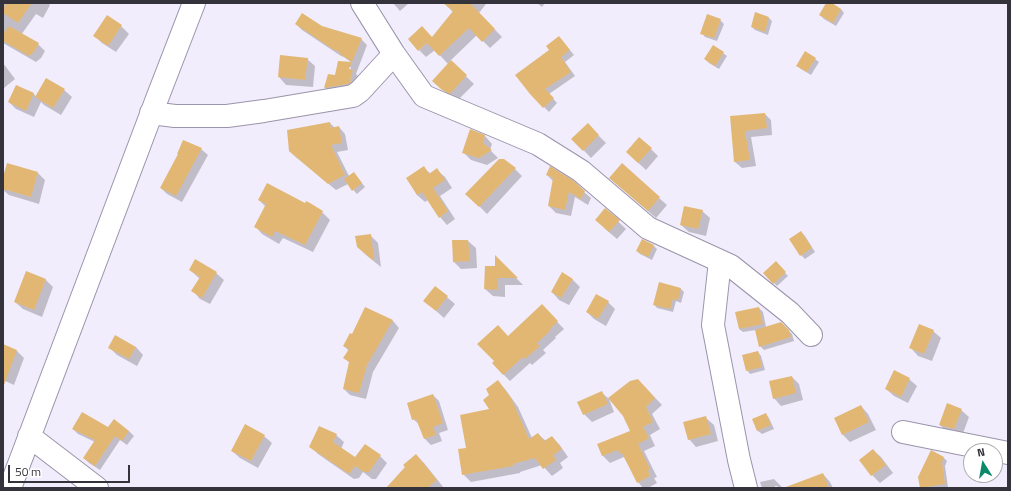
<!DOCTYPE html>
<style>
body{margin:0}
#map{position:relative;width:1011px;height:491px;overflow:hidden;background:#f1edfc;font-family:"Titillium Web",sans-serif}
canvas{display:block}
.frame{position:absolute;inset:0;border:4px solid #34323b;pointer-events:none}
.north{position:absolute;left:963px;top:443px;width:40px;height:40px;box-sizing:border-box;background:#fff;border:1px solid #aeadb1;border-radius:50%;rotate:349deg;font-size:11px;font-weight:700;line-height:16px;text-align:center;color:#34323b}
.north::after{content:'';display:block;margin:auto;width:14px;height:18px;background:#0c886b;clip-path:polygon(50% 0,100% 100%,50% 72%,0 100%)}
.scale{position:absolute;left:8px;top:465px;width:122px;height:18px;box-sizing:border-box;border:2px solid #34323b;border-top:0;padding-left:5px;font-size:12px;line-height:14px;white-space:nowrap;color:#34323b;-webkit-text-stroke:3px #fff;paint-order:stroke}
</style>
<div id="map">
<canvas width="1011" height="491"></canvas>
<div class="frame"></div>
<div class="north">N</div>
<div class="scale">50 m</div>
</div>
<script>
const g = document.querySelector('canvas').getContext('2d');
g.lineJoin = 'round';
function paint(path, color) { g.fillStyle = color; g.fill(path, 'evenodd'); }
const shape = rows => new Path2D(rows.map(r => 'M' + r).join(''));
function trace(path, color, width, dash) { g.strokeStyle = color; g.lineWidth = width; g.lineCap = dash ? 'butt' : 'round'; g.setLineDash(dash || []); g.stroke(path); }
const shadow = shape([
 [3,3,48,3,50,5,43,18,36,14,21,35,38,44,45,51,41,58,36,62,3,43],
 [393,3,409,3,400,11],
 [444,3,486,3,486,4,479,13,502,37,490,48,477,35,450,61,474,84,458,100,451,97,441,88,448,64,435,50,426,57,419,50,432,38,453,12],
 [537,3,545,3,542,7],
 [828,3,830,3,841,9,844,13,836,26,824,19,820,15],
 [756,14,769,18,772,21,768,35,755,30,752,27],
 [107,17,121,26,129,34,116,52,102,43,95,36],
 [720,20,724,24,717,41,705,37,702,33],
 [296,24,361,39,367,45,356,74,359,77,356,87,331,94,325,88,336,77,339,62,352,63,344,57,341,56,302,30],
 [349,67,351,67,349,74,347,73],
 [559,37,574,55,565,62,575,76,549,94,557,103,549,112,531,94,550,50],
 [723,53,727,56,719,69,709,63,705,59],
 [307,59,315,66,313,87,286,85,279,77],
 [815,59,819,62,811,75,801,69,798,66],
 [3,63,15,79,4,88,3,86],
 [17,86,34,94,36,97,64,90,72,97,61,115,44,105,41,102,34,117,16,109,9,102],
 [765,114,771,120,772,135,751,137,756,166,742,168,735,162,731,117],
 [330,123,335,128,339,127,345,134,348,150,337,152,349,176,357,177,365,187,357,194,348,184,336,190,297,158,289,151],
 [588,125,606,143,591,158,573,139],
 [471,130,485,136,492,144,490,150,498,158,487,165,471,160,463,152],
 [201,149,208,155,182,202,167,194,161,188],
 [651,149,658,156,646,170,634,159],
 [622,165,667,205,656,218,618,185],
 [424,168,431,174,437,170,445,177,452,188,440,196,455,219,447,225,440,217,428,200,425,202,417,195,407,178],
 [515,169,522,176,487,214,467,194],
 [38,173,45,180,39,204,9,195,3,190,3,181],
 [547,175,584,192,591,198,588,205,575,197,571,216,556,213,549,206,554,182],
 [259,200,322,212,330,220,313,252,283,238,279,244,262,234,255,226,266,207],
 [606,210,626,229,617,239,604,228],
 [702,211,710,218,706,236,689,232,681,225],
 [801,232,805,236,815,252,805,259,801,255],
 [370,235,378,243,381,267,366,255,358,247],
 [642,240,654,246,657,249,652,260,640,254,637,251],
 [453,241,468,241,476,248,477,268,461,269,454,262],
 [496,257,523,285,505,285,505,297,493,296,485,289,496,267],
 [776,263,788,276,777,286,764,273],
 [190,270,216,273,224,280,210,304,200,299,193,291,200,279],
 [27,272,46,280,53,287,42,317,23,309,15,302],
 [572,279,580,287,569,305,559,300,552,292],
 [435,287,455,304,444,318,425,301],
 [681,289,684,292,681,303,676,301,673,312,657,308,654,304],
 [608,302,615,309,606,326,594,319,587,312],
 [542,306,564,329,555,337,556,338,543,350,546,353,532,365,530,363,510,381,503,374,508,338],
 [366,308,393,321,399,328,373,372,366,399,350,395,344,389,350,363,345,358,349,351,344,346,352,336],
 [759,308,763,312,766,327,781,323,792,334,794,341,764,350,760,346,756,330,743,332,739,329],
 [933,331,941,338,932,361,918,356,911,348],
 [3,345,17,351,24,358,14,385,3,380],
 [136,347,143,355,137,366,117,355,110,348],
 [758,352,761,356,765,370,750,374,747,370],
 [792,377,799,384,803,400,781,406,774,398],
 [909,379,917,386,908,403,894,396,886,389],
 [498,382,505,389,518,407,532,438,538,434,546,441,552,437,559,444,568,457,560,463,563,468,552,476,542,465,520,472,520,473,471,482,463,474,467,449,491,410,491,395],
 [645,387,662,405,652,414,660,429,650,435,655,446,644,451,657,477,654,478,657,483,648,488,643,488,638,482,624,457,610,463,603,456,599,445,632,431],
 [601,392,609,399,614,412,592,422,584,414],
 [433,395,439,401,448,430,439,433,442,441,431,445,425,439,420,425,413,419],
 [861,406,868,414,876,430,850,442,843,435,835,419],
 [961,410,969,417,962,436,947,432,940,425],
 [766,414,769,418,774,429,762,434,758,431,753,419],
 [706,418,714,425,718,441,696,447,689,439],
 [108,428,129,431,134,436,127,445,120,440,100,470,89,463,84,458,95,442,78,434,73,429],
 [336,435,344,442,341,449,355,459,380,456,387,463,376,479,372,479,363,472,359,478,354,479,318,454,310,446],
 [264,436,272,443,258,468,240,458,232,451],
 [873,450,881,457,893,473,880,483,872,475,860,460],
 [931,452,944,458,947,461,945,466,948,487,921,488],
 [416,455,424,463,444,488,387,488],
 [823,474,830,482,833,488,812,488],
 [774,479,781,486,782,488,778,488,777,486,775,486,775,488,762,488,760,482]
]);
const building = shape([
 [7,3,32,3,18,23,3,13,3,9],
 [443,3,470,3,495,29,482,42,469,28,439,56,427,43,418,51,408,39,422,26,432,37,453,11],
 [826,3,832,3,841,9,833,23,819,15],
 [755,12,769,17,765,32,751,27],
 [302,13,322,26,362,38,349,69,353,70,350,81,352,81,348,84,324,88,328,74,335,75,338,61,352,62,340,54,340,52,334,50,295,24],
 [707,14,721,19,714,38,700,34],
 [107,15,122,25,108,46,93,36],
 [9,26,39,43,34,52,29,56,3,41,3,34],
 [559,36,570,50,561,57,571,72,545,89,554,98,543,108,530,94,515,75,549,50,546,46],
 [713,45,724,52,715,66,704,59],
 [805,51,816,58,807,72,796,66],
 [280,55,308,58,305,80,278,77],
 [451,60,467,75,450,94,442,90,432,81],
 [46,78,65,89,53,108,35,97],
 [16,85,34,93,26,111,8,102],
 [765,113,767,128,745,131,750,160,734,162,730,116],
 [330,122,331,128,339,126,342,143,331,145,345,175,328,184,289,151,287,130],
 [588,123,599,135,583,151,571,139],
 [470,129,485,135,483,143,492,150,479,158,462,153],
 [639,137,652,148,638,163,626,152],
 [183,140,202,148,176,196,160,188,178,154,177,154],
 [499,159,504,159,516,168,479,207,465,194],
 [7,163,38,172,31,197,3,189,3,177],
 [622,163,660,197,648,211,609,178],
 [424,166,429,174,437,168,445,180,433,188,448,211,439,218,422,192,417,195,406,178],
 [550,166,574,181,585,191,581,199,569,192,565,210,548,206,553,178,546,175],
 [354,172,362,183,352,191,344,179],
 [267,183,305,203,306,201,310,203,323,211,305,245,275,231,272,237,254,227,266,204,258,200],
 [684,206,703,210,698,229,680,225],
 [605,208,620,220,609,232,595,220],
 [801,231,812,248,800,256,789,239],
 [371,234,374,261,357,247,355,236],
 [642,239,654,245,648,257,636,251],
 [452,240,468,240,470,261,453,262],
 [495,255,518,278,498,278,498,290,484,289,485,266,495,266],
 [195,259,217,272,202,298,191,291,200,277,189,270],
 [776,261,786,272,773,284,763,273],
 [26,271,46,279,34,310,14,302],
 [562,272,573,279,561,298,551,292],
 [659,282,681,288,678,300,673,299,670,309,653,305],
 [435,286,448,296,436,311,423,301],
 [596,294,609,301,598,319,586,312],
 [542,304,558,321,549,330,550,331,537,343,540,346,525,359,523,357,503,375,492,363,494,361,477,344,498,325,508,336],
 [365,307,393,320,367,365,359,393,343,389,349,362,343,358,349,349,343,346,350,333,352,334],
 [759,307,763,324,739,329,735,312],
 [781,322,789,330,791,337,759,347,755,330],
 [919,324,934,330,924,354,909,348],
 [115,335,136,347,129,359,108,348],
 [3,344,17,350,4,385,3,384],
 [758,351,762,367,746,371,742,355],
 [894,370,910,378,901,397,885,389],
 [792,376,796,393,773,399,769,381],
 [638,379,655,398,646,407,653,422,643,427,649,438,638,444,650,469,648,471,650,476,637,483,622,453,620,454,618,450,602,456,597,444,630,431,623,416,608,398,630,381],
 [498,380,511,398,529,439,538,433,544,441,552,436,562,449,553,455,556,460,543,469,535,458,513,464,513,466,462,475,458,449,466,448,460,415,489,409,483,400,489,395,486,389],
 [602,391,608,404,583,415,577,402],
 [433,394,443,423,433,427,436,435,424,439,416,419,412,420,407,403],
 [947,403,962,409,954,429,939,425],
 [861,405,869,422,842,435,834,418],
 [82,412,108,427,114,419,129,431,122,441,115,436,95,466,83,458,95,440,72,429],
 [766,413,771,425,757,431,752,419],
 [706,416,711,434,688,440,683,422],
 [245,424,265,435,251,461,231,451],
 [319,426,337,434,333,442,355,457,365,444,381,455,369,472,364,472,355,466,349,474,309,447],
 [873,449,886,465,871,476,859,460],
 [931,450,944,457,942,462,945,484,920,488,918,477],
 [416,454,437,480,427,488,386,488,405,467,403,465],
 [823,473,829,488,786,488,786,487]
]);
const minor = shape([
 [362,3,394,54,424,96,538,144,581,171,648,228,731,266,790,313,811,335],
 [151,113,175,116,227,116,264,111,353,96,360,91,394,54],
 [720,261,713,325,739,460,746,488],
 [903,432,1008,453],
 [29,436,97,488],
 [10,488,158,96,194,3]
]);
paint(shadow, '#0003');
paint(building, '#e2b773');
trace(minor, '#9b94aa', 24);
trace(minor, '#fff', 22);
</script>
